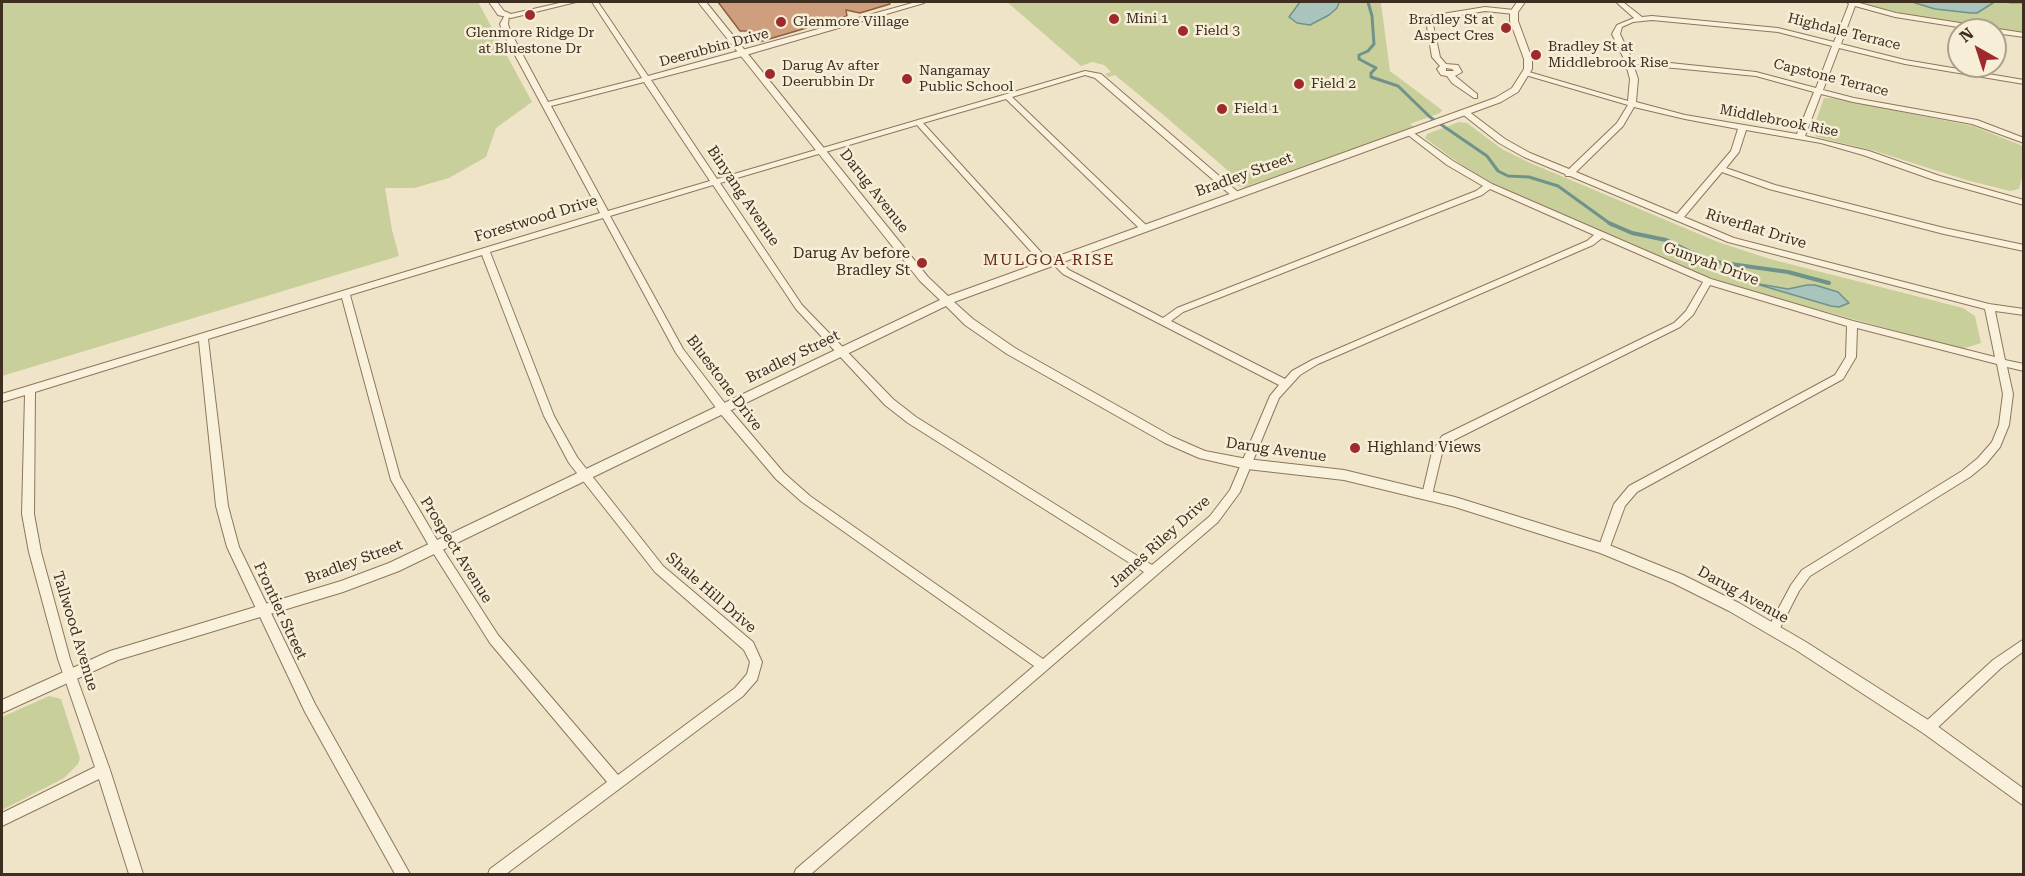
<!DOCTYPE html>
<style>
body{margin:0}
#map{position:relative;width:2025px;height:876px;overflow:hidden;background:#f0e4c8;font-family:"Roboto Serif",serif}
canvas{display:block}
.frame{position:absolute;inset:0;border:3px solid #3d2e20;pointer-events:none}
.north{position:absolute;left:1947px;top:18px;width:60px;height:60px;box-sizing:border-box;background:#f7eed8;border:2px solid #ada18e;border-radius:50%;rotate:321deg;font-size:16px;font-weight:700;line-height:24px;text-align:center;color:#3d2e20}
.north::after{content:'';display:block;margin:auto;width:21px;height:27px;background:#9e2a2b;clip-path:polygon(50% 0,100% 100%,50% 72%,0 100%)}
</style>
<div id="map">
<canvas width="2025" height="876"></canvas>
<div class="frame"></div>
<div class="north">N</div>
</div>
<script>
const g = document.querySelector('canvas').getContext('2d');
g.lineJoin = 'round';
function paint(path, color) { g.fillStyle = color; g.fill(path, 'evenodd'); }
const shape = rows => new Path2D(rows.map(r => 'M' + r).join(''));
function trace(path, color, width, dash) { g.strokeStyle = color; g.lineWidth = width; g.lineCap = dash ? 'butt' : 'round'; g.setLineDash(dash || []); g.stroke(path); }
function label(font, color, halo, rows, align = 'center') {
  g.font = font + ' "Roboto Serif",serif'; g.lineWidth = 5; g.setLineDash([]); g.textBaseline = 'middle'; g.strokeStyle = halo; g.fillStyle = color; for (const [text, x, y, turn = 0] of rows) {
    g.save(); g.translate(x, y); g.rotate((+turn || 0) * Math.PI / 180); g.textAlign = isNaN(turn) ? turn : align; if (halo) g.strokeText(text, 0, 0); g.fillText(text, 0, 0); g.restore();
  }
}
const green = shape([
 [2,2,478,2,532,102,496,128,486,157,449,178,414,188,385,188,392,230,399,256,2,376],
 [1007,2,1393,2,1381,3,1390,71,1442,110,1440,113,1410,124,1414,127,1245,187,1238,186,1226,178,1233,175,1167,118,1115,75,1108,77,1105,74,1111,72,1104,65,1092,62,1081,66],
 [1858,2,2023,2,2023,33,1899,13],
 [1824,98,1831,98,1973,126,2023,146,2023,173,2019,189,2010,191,1966,180,1875,151,1817,137,1812,132],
 [1459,122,1467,123,1502,149,1528,162,1718,242,1770,259,1963,308,1975,316,1981,343,1962,349,1747,290,1700,274,1492,183,1464,167,1425,138,1427,134],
 [49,696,61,699,80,758,78,764,64,778,2,810,2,717]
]);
const water = shape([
 [1300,2,1338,2,1339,3,1337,8,1329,15,1310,25,1297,23,1289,17,1300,2],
 [1912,2,1993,2,1993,3,1977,13,1971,13,1935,9,1912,2],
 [1753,283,1788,289,1807,285,1815,285,1838,292,1849,303,1839,307,1831,306,1753,283]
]);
const streamFar1 = shape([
 [1368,2,1372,16,1374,44,1368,51,1359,55,1359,59,1376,68,1371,73,1371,77,1398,86,1430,117,1487,156,1498,171,1508,176,1529,177,1558,186,1612,225],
 [2010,2,2022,2]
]);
const stream = shape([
 [1609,223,1632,233,1666,240,1709,261,1788,272,1829,283]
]);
const building = shape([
 [718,2,889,2,890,4,860,13,846,10,847,16,759,42,751,40,749,31,740,31,718,2]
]);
const minor = shape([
 [592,2,598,2,648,76,916,2,925,2,924,3,739,57,651,80,717,179,1085,71,1101,74,1239,193,1239,197,1233,197,1095,78,1085,75,1012,97,1147,226,1147,230,1141,230,1006,99,923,123,1050,262,1052,264,1050,266,1044,266,917,125,720,183,802,305,893,399,916,417,1152,565,1210,516,1230,490,1270,396,1279,385,1063,274,1050,261,1052,259,1058,259,1069,270,1163,318,1177,308,1476,191,1483,186,1447,165,1408,135,1407,133,1411,131,1453,161,1492,184,1711,279,1853,321,1995,357,1985,309,1728,242,1570,176,1566,176,1565,174,1524,157,1499,143,1461,113,1462,111,1468,111,1505,139,1530,153,1569,169,1617,123,1628,105,1522,74,1529,72,1628,101,1630,79,1625,61,1612,34,1617,25,1634,18,1616,2,1623,2,1642,17,1652,16,1778,28,1834,42,1849,4,1847,2,1856,2,1896,13,2024,33,2024,37,1995,33,1995,30,1977,30,1895,17,1855,6,1841,44,1905,60,2024,80,2024,84,1905,64,1839,48,1823,90,1854,98,1977,120,2024,138,2024,143,1972,124,1853,102,1821,94,1805,136,1869,151,1940,176,2024,200,2024,205,1934,180,1863,155,1821,143,1746,130,1739,152,1726,168,1775,185,1944,228,2024,245,2024,251,1944,234,1769,189,1722,172,1684,217,1734,238,1989,304,2024,309,2024,315,1995,311,2005,360,2024,364,2024,371,2007,367,2013,394,2009,425,2000,447,1986,464,1970,477,1810,576,1799,591,1777,634,1773,635,1769,634,1767,630,1791,585,1802,570,1962,471,1978,458,1992,442,1999,425,2003,394,1997,364,1857,328,1856,357,1843,379,1637,492,1625,506,1608,552,1604,554,1600,552,1598,549,1614,504,1629,486,1835,375,1846,357,1847,326,1710,285,1693,315,1680,327,1450,442,1442,453,1432,495,1431,498,1427,499,1423,498,1422,495,1432,452,1442,436,1674,323,1686,311,1703,282,1602,238,1593,245,1318,364,1300,375,1279,398,1240,492,1218,522,811,874,794,874,796,869,1034,666,802,502,776,479,719,412,676,353,603,218,490,252,554,416,577,457,663,566,753,642,762,662,757,680,743,696,506,874,488,874,490,869,607,782,490,643,432,551,391,480,342,298,208,339,228,506,239,547,315,704,410,874,395,874,305,712,227,547,216,506,199,341,35,392,34,514,41,552,70,659,110,770,143,874,129,874,99,779,2,826,2,813,95,767,58,659,29,552,22,514,25,395,2,402,2,394,600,213,502,31,500,24,505,15,509,15,508,24,510,31,548,102,642,78,592,2],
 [1652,20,1778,32,1832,46,1816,88,1756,72,1632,59,1620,34,1622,27,1633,22,1652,20],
 [1633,64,1756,76,1814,92,1797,134,1685,115,1636,102,1638,79,1633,64],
 [644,82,710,181,608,211,551,106,644,82],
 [1634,107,1685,119,1738,129,1731,151,1677,214,1576,172,1623,126,1634,107],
 [713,185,796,309,885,405,908,423,1144,572,1043,659,810,496,784,473,727,406,683,349,610,216,713,185],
 [1490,189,1594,235,1587,241,1312,360,1292,371,1285,379,1171,321,1183,312,1482,195,1490,189],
 [482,255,544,416,569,463,655,572,744,650,750,662,747,674,735,688,618,775,498,635,440,545,400,477,350,295,482,255],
 [1485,7,1514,10,1517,12,1514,14,1485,11,1432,20,1440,57,1446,64,1458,65,1462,72,1455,76,1477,94,1477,98,1474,98,1452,83,1447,76,1441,75,1437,69,1440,66,1432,57,1426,20,1430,16,1485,7],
 [1446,68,1452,69,1454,71,1446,71,1446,68],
 [2024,639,2024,651,2001,668,1933,732,1928,734,1923,732,1922,728,1923,724,1993,660,2024,639]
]);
const tertiary = shape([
 [489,2,497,2,504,11,511,14,564,2,576,2,511,18,498,15,489,2],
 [698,2,706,2,928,277,948,296,1495,98,1512,88,1524,69,1524,59,1510,21,1510,12,1517,2,1525,2,1518,12,1518,21,1532,59,1532,69,1518,92,1501,102,954,302,973,319,1015,348,1173,437,1205,451,1247,459,1344,470,1455,497,1609,545,1683,575,1739,603,1806,642,1933,723,2024,789,2024,806,1923,733,1796,650,1729,611,1673,583,1600,553,1455,507,1344,480,1247,469,1199,458,1165,443,1007,354,965,325,946,306,399,571,343,592,118,660,2,713,2,700,110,651,341,581,389,563,940,300,920,281,698,2]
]);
const markers = [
 [530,15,6,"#9e2a2b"],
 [1114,19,6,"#9e2a2b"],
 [781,22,6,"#9e2a2b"],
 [1506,28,6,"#9e2a2b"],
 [1183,31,6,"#9e2a2b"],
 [1536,55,6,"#9e2a2b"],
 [770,74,6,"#9e2a2b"],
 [907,79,6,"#9e2a2b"],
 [1299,84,6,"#9e2a2b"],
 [1222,109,6,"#9e2a2b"],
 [922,263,6,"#9e2a2b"],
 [1355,448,6,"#9e2a2b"]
];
const farPoinames = [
 ["Mini 1",1126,19],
 ["Bradley St at",1494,20,"right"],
 ["Aspect Cres",1494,36,"right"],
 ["Glenmore Village",793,22],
 ["Field 3",1195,31],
 ["Glenmore Ridge Dr",530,33,"center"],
 ["at Bluestone Dr",530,49,"center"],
 ["Bradley St at",1548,47],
 ["Middlebrook Rise",1548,63],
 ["Darug Av after",782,66],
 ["Deerubbin Dr",782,82],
 ["Nangamay",919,71],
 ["Public School",919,87],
 ["Field 2",1311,84],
 ["Field 1",1234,109]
];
const farStreetnames = [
 ["Highdale Terrace",1844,32,14],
 ["Deerubbin Drive",714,48,-15],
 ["Capstone Terrace",1831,78,14],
 ["Middlebrook Rise",1779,121,11]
];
const streetNames = [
 ["Bradley Street",1244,175,-20],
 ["Darug Avenue",874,191,52],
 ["Binyang Avenue",743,196,56],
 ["Forestwood Drive",536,219,-17],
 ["Riverflat Drive",1756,229,17],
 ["Gunyah Drive",1711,264,20],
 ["Bradley Street",793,357,-26],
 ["Bluestone Drive",724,383,53],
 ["Darug Avenue",1276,450,8],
 ["James Riley Drive",1160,542,-42],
 ["Prospect Avenue",456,550,58],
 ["Bradley Street",354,562,-20],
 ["Shale Hill Drive",711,593,41],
 ["Darug Avenue",1743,595,29],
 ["Frontier Street",280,611,65],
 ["Tallwood Avenue",75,631,73]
];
const poiNames = [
 ["Darug Av before",910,254],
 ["Bradley St",910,271],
 ["Highland Views",1367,448,"left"]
];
const neighbourhoodNames = [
 ["MULGOA RISE",1049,260]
];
paint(green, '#c9cf9b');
paint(water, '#a9c4bc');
trace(water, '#6f938a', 1.5);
trace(streamFar1, '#6f938a', 3);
trace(stream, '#6f938a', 4);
paint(building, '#cf9f7d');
trace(building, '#8d5f41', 1.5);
trace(minor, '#8d765c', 2);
trace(tertiary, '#8d765c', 2);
paint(minor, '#faf1dc');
paint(tertiary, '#faf1dc');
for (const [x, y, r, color] of markers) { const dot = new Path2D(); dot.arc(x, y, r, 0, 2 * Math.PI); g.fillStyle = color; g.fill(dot); trace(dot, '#f7eed8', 2); }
label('14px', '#3d2e20', '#f7eed8', farPoinames, 'left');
label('14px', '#3d2e20', '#f7eed8', farStreetnames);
label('15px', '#3d2e20', '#f7eed8', streetNames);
label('15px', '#3d2e20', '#f7eed8', poiNames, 'right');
g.letterSpacing = '1.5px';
label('16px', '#6b2e1e', '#f7eed8', neighbourhoodNames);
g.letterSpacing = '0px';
</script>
